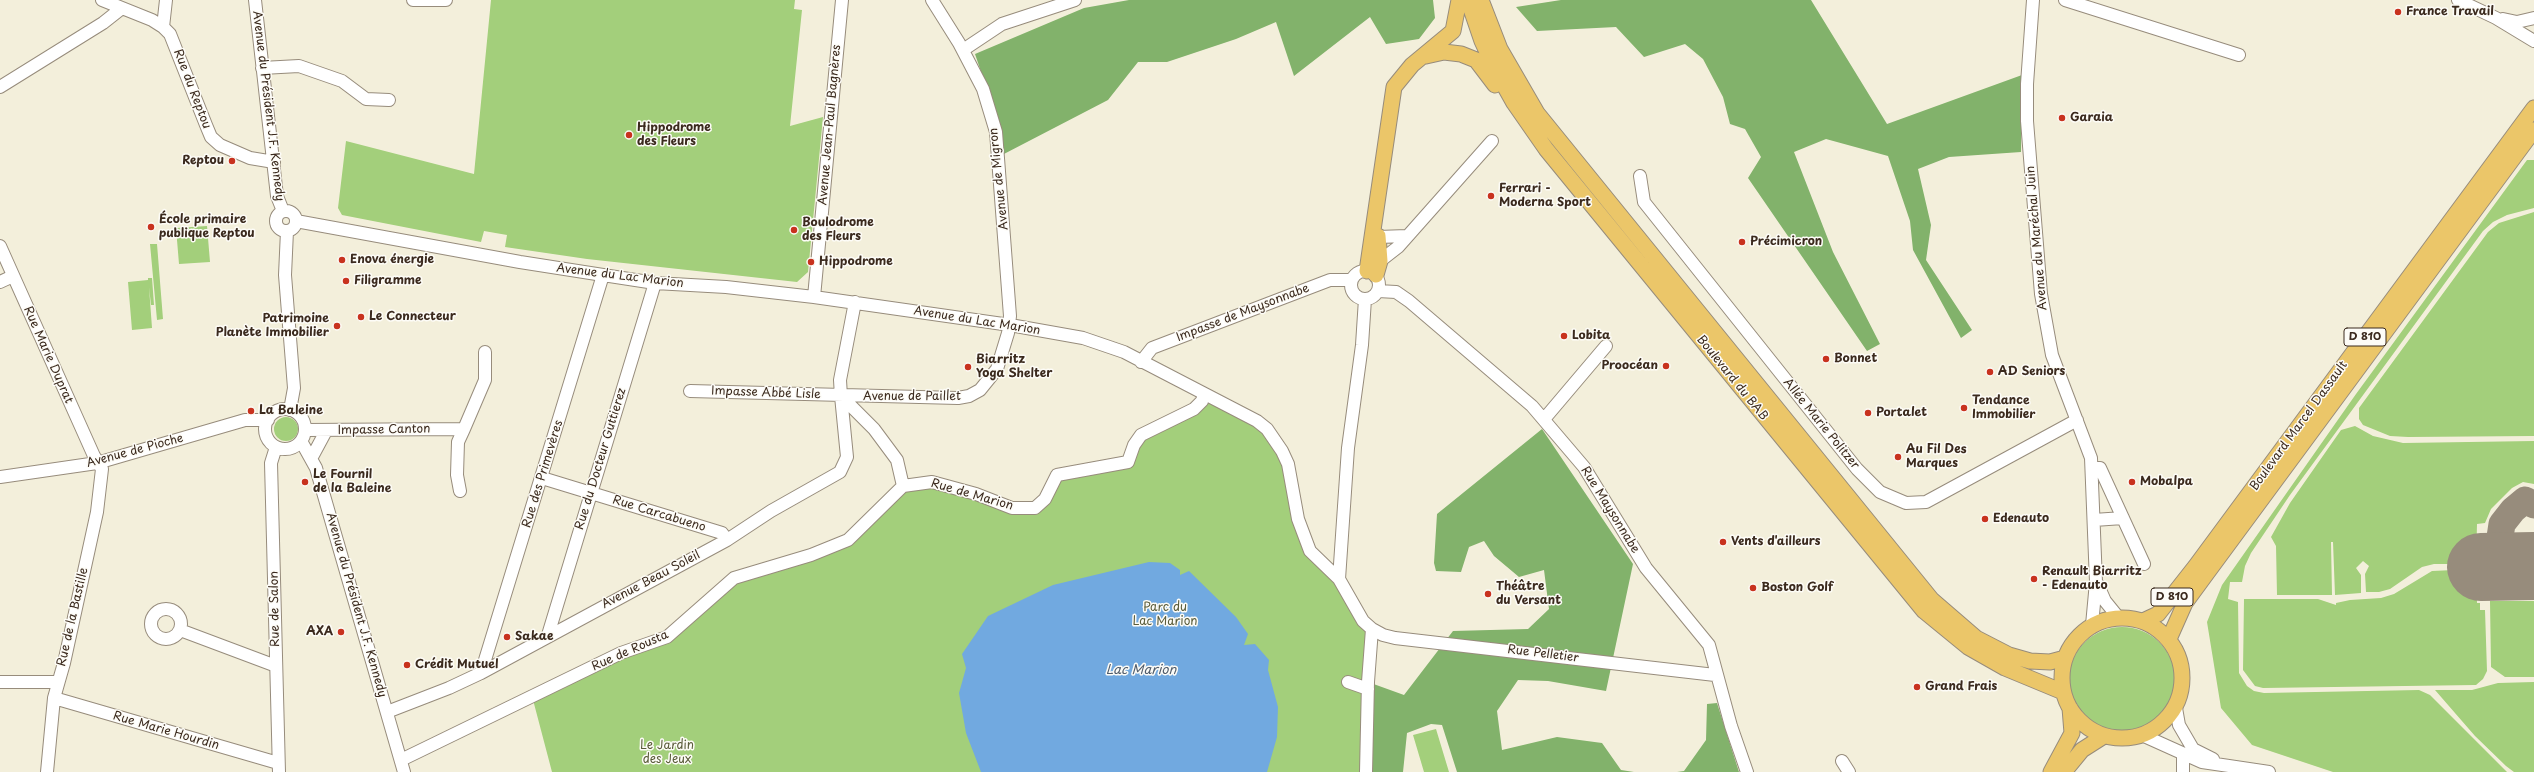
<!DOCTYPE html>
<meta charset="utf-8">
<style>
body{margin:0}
canvas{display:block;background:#f3efdb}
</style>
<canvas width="2534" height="772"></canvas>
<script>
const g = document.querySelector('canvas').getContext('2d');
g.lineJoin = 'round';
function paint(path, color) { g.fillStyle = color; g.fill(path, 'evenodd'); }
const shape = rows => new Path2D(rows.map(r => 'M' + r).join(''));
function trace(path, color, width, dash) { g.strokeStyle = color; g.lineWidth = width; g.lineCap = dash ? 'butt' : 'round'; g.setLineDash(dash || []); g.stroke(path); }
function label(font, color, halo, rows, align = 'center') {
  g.font = font + ' "Playpen Sans",sans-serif'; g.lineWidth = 3; g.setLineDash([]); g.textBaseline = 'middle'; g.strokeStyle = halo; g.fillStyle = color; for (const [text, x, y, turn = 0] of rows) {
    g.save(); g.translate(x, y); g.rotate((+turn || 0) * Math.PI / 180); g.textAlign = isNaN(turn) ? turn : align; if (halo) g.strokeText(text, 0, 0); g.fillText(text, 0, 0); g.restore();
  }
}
const green = shape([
 [491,0,795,0,794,9,802,10,790,126,823,117,808,272,797,282,587,259,505,247,507,235,484,231,481,242,342,215,338,208,346,141,474,174],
 [2527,160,2534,160,2534,208,2507,215,2493,222,2483,231,2290,495,2251,553,2245,566,2242,582,2230,582,2228,599,2238,602,2239,673,2247,686,2254,691,2264,693,2419,690,2430,695,2507,772,2333,772,2252,745,2221,708,2207,622,2222,585,2356,394],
 [2534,212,2534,436,2408,437,2390,436,2363,425,2359,419,2359,408,2488,232,2499,223],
 [207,226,210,262,179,264,176,228],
 [150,244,157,244,163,319,157,320],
 [148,278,152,278,154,305,151,305,149,287,152,328,132,330,128,282,148,280],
 [1204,394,1276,440,1303,536,1372,629,1366,772,552,772,532,696,667,637,734,578,848,540,903,486,932,482,1035,508,1057,475,1128,462,1134,445,1194,409],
 '274 429a12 12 0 1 1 24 0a12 12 0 1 1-24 0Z',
 [2355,426,2373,436,2403,443,2534,441,2534,484,2523,482,2512,488,2491,509,2485,523,2477,524,2476,564,2434,564,2422,567,2390,589,2379,592,2366,592,2365,574,2369,566,2363,561,2356,568,2361,575,2361,593,2335,595,2333,542,2331,542,2332,595,2277,595,2276,546,2271,537,2290,503,2341,430],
 [2476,569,2477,603,2480,603,2480,610,2485,610,2487,671,2483,679,2476,685,2263,688,2255,686,2243,670,2244,599,2318,599,2336,605,2336,603,2350,600,2381,598,2394,594,2432,571],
 [2490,601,2534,601,2534,677,2505,677,2491,667],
 '2069 680a53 53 0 1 1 106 0a53 53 0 1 1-106 0Z',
 [2534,682,2534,772,2514,772,2506,766,2475,736,2435,690,2472,690,2498,683],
 [1436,729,1449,772,1424,772,1413,735]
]);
const forest = shape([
 [1129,0,1433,0,1435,18,1419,39,1386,44,1370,17,1294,76,1276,22,1236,39,1167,62,1138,62,1108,100,1002,155,995,113,975,54,1084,8],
 [1561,0,1811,0,1887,124,2022,75,2021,152,1949,157,1918,169,1931,225,1926,260,1972,330,1961,338,1913,250,1910,221,1888,156,1826,139,1794,152,1833,252,1880,344,1867,351,1748,178,1761,157,1745,129,1730,124,1723,97,1703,59,1685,44,1644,57,1616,27,1537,31,1516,7],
 [1542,429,1633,564,1606,691,1548,681,1518,680,1497,711,1502,750,1557,737,1602,743,1621,770,1634,772,1457,772,1442,725,1431,724,1407,733,1403,772,1366,772,1368,682,1404,695,1453,631,1528,629,1549,609,1544,570,1519,577,1494,556,1484,541,1469,547,1461,572,1436,571,1434,563,1437,514],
 [1717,703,1739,772,1677,772,1684,771,1706,740,1707,704]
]);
const water = shape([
 [1149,562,1170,563,1180,570,1180,575,1189,571,1236,617,1248,634,1244,645,1255,644,1269,660,1268,670,1278,707,1277,737,1267,772,981,772,966,733,959,693,966,668,962,654,988,616,1053,585]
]);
const taxiway = shape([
 [2534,505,2525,500,2513,510,2502,524,2499,544,2502,558,2511,573,2524,583,2534,586]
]);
const runway = shape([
 [2481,567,2534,566]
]);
const minor = shape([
 [102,0,152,20,163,27,170,34,206,125,211,137,220,145,250,158,274,162],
 [255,0,277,196,283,211],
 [413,0,446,0],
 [2033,0,2027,84,2027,121,2041,294,2052,355,2091,458,2096,582,2092,625],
 [2065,0,2239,55],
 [2458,0,2496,18,2534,41],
 [2503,19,2517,22,2534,18],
 [163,27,166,0],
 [963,50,1002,24,1075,0],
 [262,68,299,66,342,81,366,99,389,100],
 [0,87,103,23,122,8],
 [1640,176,1644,202,1857,469,1880,492,1906,503,1926,502,2077,420],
 '276 221a10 10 0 1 1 20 0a10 10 0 1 1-20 0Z',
 [296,221,520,262,603,275,655,283,726,287,814,297,1010,325,1083,338,1124,352,1257,421,1267,429,1282,451,1288,464,1298,519,1310,551,1339,579,1363,621,1372,629,1368,682,1366,772],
 [287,231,285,275,294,388,290,410],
 [1373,243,1378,237,1407,236],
 [0,246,94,456,102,469,97,512,64,663,54,698,47,772],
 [1380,261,1398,247,1492,141],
 '1351 285a14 14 0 1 1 28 0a14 14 0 1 1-28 0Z',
 [0,282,13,276],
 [1378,291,1396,292,1409,301,1532,406,1584,467,1646,568,1709,645,1731,726,1747,772],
 [814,297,842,0],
 [855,302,840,380,841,396,874,429,897,460,903,486],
 [1141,362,1152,348,1330,280,1352,280],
 [690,391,958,398,969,396,980,390,997,369,1008,333,1010,316,996,132,983,89,959,43,932,0],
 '265 429a20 20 0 1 1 40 0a20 20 0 1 1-40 0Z',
 [1545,418,1606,346],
 [305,430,464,429,485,380,485,352],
 [301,441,316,468,404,772],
 [276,447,271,463,279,772],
 [312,457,326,431],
 [2093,468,2100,468,2144,564],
 [0,477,97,463,245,420,268,420],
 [542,478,722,533,727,540],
 [903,486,932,482,976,494,1012,508,1035,508,1045,499,1057,475,1128,462,1134,445,1141,435,1194,409,1202,401,1204,394],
 [460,491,457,475,458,442,464,429],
 [2094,520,2123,518],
 [1339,579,1348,448,1362,345,1365,299],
 [2097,583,2105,601,2118,617],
 '151 624a15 15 0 1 1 30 0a15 15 0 1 1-30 0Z',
 [1372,629,1383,635,1395,638,1715,675],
 [180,630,276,666],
 [548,635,655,283],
 [481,673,603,275],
 [0,682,57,682],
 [1348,682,1368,689],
 [54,698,278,763],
 [2176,708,2179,725,2193,749,2213,759],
 [387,712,449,688,481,673,727,540,771,511,840,472,847,457,841,396],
 [2142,735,2202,762,2269,772],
 [2183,754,2183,772],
 [401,760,621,653,667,637,734,578,811,555,848,540,903,486],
 [1842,761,1849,772]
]);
const major = shape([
 [1468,0,1482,41,1495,69,1514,103,1546,149,1924,611,1968,647,2005,668,2063,692],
 [1481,0,1500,49,1537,113,1932,600,1976,638,2009,655,2030,661,2050,662,2065,658],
 [1426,56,1444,52,1461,54,1476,60,1495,85],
 [1367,271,1394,87,1412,65,1453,31,1459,0],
 [1376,275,1380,261,1378,236],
 '2062 678a60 60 0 1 1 120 0a60 60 0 1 1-120 0Z',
 [2143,621,2158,614,2195,567,2534,108],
 [2169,639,2185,603,2207,573,2534,130],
 [2051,772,2072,733,2070,708],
 [2064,772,2082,750,2104,736]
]);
const markers = [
 [2398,12,4,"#c8321e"],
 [2062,118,4,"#c8321e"],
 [629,135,4,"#c8321e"],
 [232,161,4,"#c8321e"],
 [1491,196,4,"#c8321e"],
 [151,227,4,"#c8321e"],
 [794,230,4,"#c8321e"],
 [1742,242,4,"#c8321e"],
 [342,260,4,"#c8321e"],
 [811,262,4,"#c8321e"],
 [346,281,4,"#c8321e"],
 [361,317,4,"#c8321e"],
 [337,326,4,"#c8321e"],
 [1564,336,4,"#c8321e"],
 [1826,359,4,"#c8321e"],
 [1666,366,4,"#c8321e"],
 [968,367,4,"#c8321e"],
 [1990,372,4,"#c8321e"],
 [1964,408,4,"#c8321e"],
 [251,411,4,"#c8321e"],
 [1868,413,4,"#c8321e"],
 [1898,457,4,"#c8321e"],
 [305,482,4,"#c8321e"],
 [2132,482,4,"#c8321e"],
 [1985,519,4,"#c8321e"],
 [1723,542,4,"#c8321e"],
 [2034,579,4,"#c8321e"],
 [1753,588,4,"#c8321e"],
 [1488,594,4,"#c8321e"],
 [341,632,4,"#c8321e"],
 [507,637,4,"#c8321e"],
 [407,665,4,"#c8321e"],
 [1917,687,4,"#c8321e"]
];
const shields = [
 [2365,337,42],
 [2172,597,42]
];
const shieldNames = [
 ["D 810",2365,337],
 ["D 810",2172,597]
];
const poiNames = [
 ["France Travail",2406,12],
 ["Garaia",2070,118],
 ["Hippodrome",637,128],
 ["des Fleurs",637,142],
 ["Reptou",224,161,"right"],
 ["Ferrari -",1499,189],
 ["Moderna Sport",1499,203],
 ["École primaire",159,220],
 ["publique Reptou",159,234],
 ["Boulodrome",802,223],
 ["des Fleurs",802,237],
 ["Précimicron",1750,242],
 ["Enova énergie",350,260],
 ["Hippodrome",819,262],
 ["Filigramme",354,281],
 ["Le Connecteur",369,317],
 ["Patrimoine",329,319,"right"],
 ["Planète Immobilier",329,333,"right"],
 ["Lobita",1572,336],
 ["Bonnet",1834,359],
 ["Biarritz",976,360],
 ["Yoga Shelter",976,374],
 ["Proocéan",1658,366,"right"],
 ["AD Seniors",1998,372],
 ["Tendance",1972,401],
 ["Immobilier",1972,415],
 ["La Baleine",259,411],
 ["Portalet",1876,413],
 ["Au Fil Des",1906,450],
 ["Marques",1906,464],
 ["Le Fournil",313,475],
 ["de la Baleine",313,489],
 ["Mobalpa",2140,482],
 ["Edenauto",1993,519],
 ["Vents d'ailleurs",1731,542],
 ["Renault Biarritz",2042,572],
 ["- Edenauto",2042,586],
 ["Théâtre",1496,587],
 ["du Versant",1496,601],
 ["Boston Golf",1761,588],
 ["AXA",333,632,"right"],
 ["Sakae",515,637],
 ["Crédit Mutuel",415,665],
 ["Grand Frais",1925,687]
];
const streetNames = [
 ["Rue du Reptou",192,89,69],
 ["Avenue du Président J.F. Kennedy",268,106,83],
 ["Avenue Jean-Paul Bagnères",830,125,-85],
 ["Avenue de Migron",999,179,-96],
 ["Avenue du Maréchal Juin",2037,238,-95],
 ["Avenue du Lac Marion",620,276,7],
 ["Impasse de Maysonnabe",1243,313,-21],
 ["Avenue du Lac Marion",977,321,9],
 ["Rue Marie Duprat",48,355,66],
 ["Boulevard du BAB",1732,378,51],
 ["Impasse Abbé Lisle",766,393,2],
 ["Avenue de Paillet",912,397],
 ["Allée Marie Politzer",1821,424,51],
 ["Boulevard Marcel Dassault",2299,426,-54],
 ["Impasse Canton",384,430,-1],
 ["Avenue de Pioche",135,451,-15],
 ["Rue du Docteur Guttierez",601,459,-73],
 ["Rue des Primevères",543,474,-73],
 ["Rue de Marion",972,495,16],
 ["Rue Maysonnabe",1610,510,58],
 ["Rue Carcabueno",659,514,17],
 ["Avenue Beau Soleil",651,580,-28],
 ["Avenue du Président J.F. Kennedy",356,605,74],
 ["Rue de Salon",275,609,-91],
 ["Rue de la Bastille",73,617,-77],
 ["Rue de Rousta",630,651,-24],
 ["Rue Pelletier",1543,654,7],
 ["Rue Marie Hourdin",166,731,16]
];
const parkNames = [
 ["Parc du",1165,608],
 ["Lac Marion",1165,622],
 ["Le Jardin",667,746],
 ["des Jeux",667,760]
];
const waterNames = [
 ["Lac Marion",1141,670]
];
paint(green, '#a3cf7b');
paint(forest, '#82b26b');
paint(water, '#71a9e0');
trace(taxiway, '#978c7c', 27);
trace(runway, '#978c7c', 68);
trace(minor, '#978c7c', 14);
trace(major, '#978c7c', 17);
trace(minor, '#fff', 12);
trace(major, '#ebc669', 15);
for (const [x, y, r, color] of markers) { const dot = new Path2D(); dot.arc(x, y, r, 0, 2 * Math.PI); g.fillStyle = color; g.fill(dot); trace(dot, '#fdfcf7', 1.5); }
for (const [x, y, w] of shields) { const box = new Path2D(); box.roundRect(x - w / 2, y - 9, w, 18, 3); g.fillStyle = '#fdfcf7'; g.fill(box); trace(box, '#3b2a1e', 1); }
label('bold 11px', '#3b2a1e', null, shieldNames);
label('bold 12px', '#3b2a1e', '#fdfcf7', poiNames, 'left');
label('12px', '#3b2a1e', '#fdfcf7', streetNames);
label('12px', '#5a5c3a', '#fdfcf7', parkNames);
label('italic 13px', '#515d6c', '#fdfcf7', waterNames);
</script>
